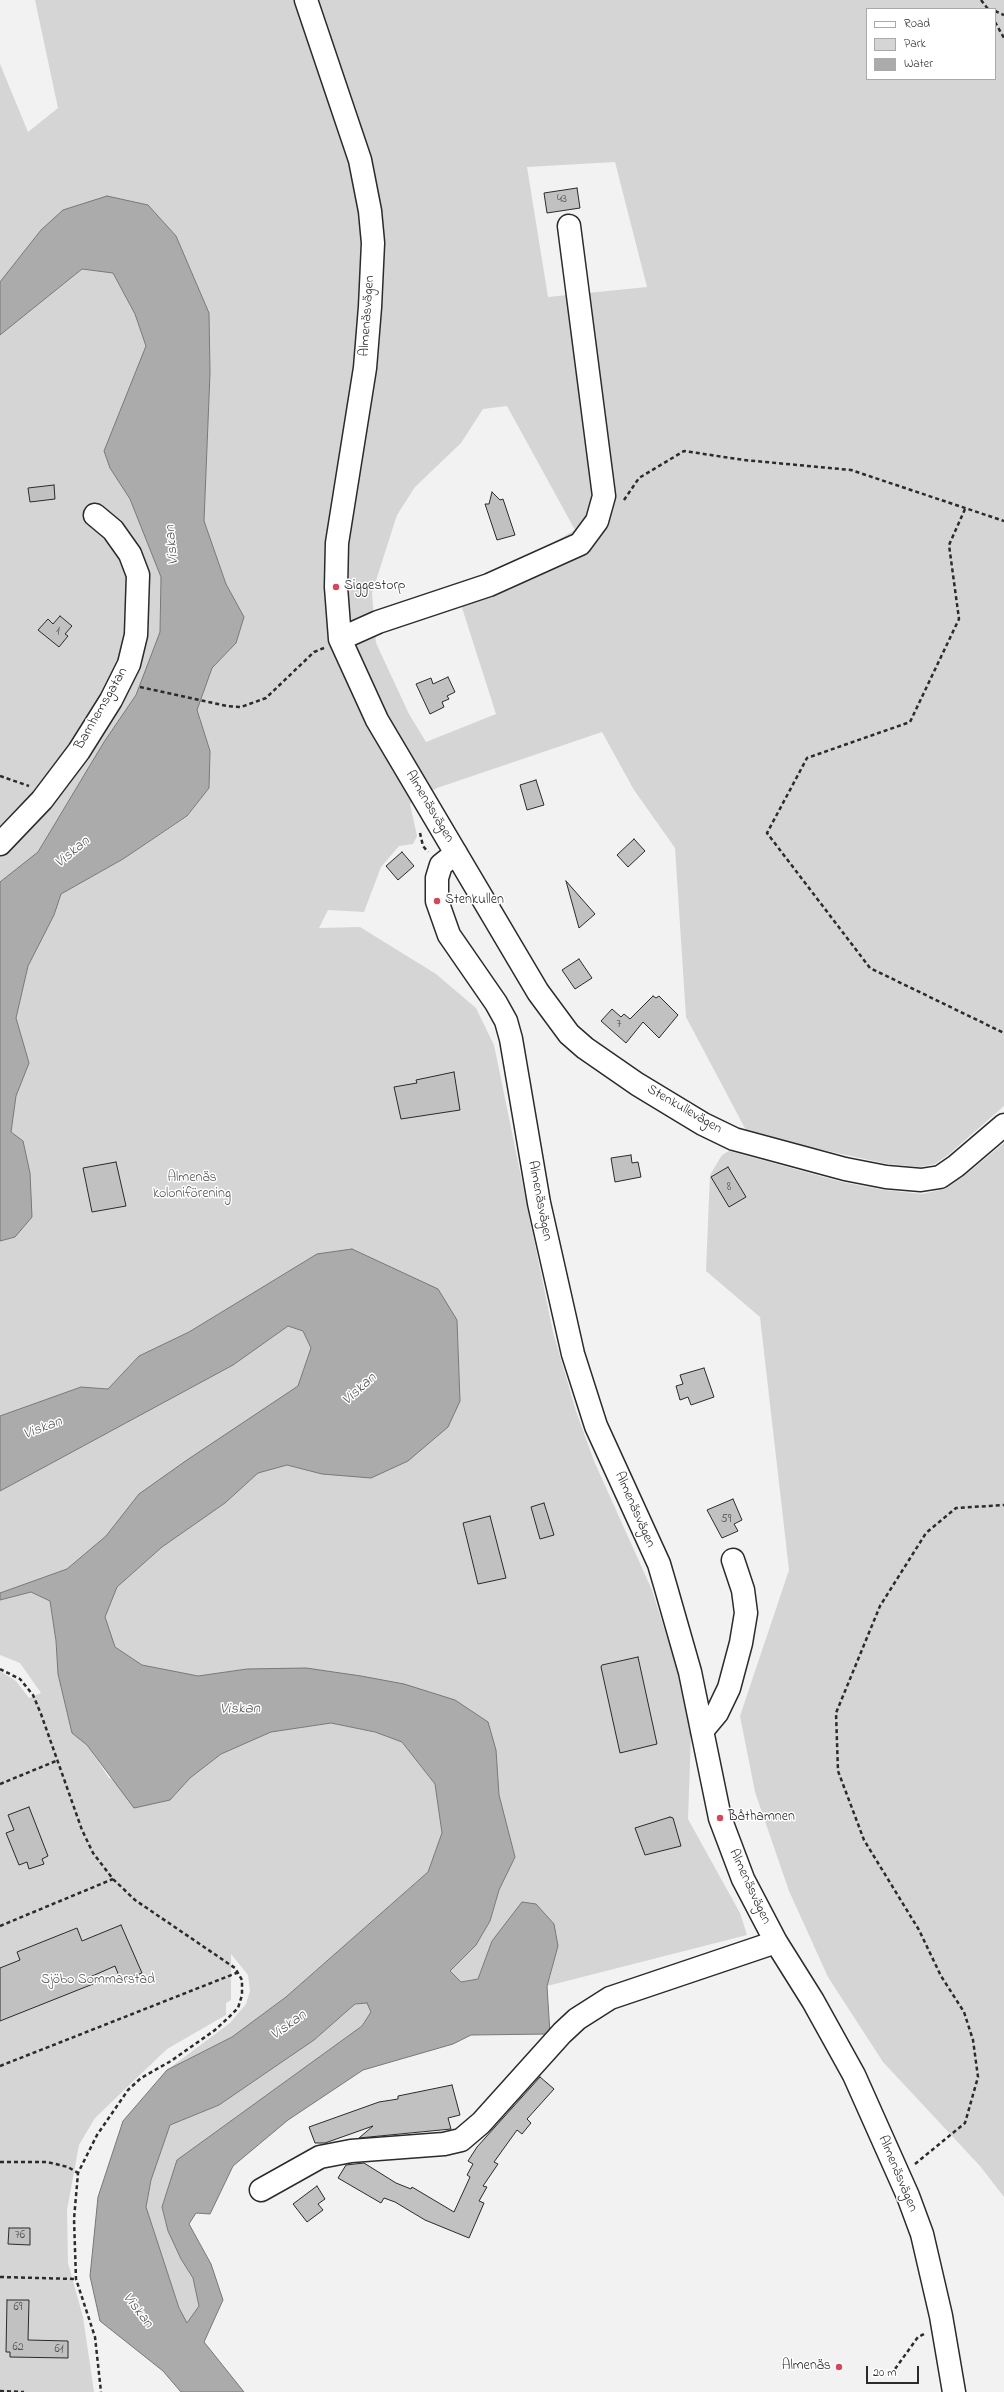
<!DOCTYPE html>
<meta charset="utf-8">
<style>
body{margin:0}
#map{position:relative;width:1004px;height:2392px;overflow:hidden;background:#f2f2f2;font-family:"Indie Flower",sans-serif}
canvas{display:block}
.legend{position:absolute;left:866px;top:8px;width:130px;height:72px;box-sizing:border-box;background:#fff;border:1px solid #aaa;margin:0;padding:5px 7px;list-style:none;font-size:12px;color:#2b2b2b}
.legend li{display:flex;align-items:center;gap:8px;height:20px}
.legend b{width:20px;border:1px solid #aaa}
.scale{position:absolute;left:866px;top:2366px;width:53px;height:18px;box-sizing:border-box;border:2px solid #2b2b2b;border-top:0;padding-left:5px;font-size:12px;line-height:14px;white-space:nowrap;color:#2b2b2b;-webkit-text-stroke:3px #fff;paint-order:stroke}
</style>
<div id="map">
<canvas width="1004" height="2392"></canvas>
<ul class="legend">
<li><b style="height:5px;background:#fff"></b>Road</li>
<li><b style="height:11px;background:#d5d5d5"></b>Park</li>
<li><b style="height:11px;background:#ababab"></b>Water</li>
</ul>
<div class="scale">20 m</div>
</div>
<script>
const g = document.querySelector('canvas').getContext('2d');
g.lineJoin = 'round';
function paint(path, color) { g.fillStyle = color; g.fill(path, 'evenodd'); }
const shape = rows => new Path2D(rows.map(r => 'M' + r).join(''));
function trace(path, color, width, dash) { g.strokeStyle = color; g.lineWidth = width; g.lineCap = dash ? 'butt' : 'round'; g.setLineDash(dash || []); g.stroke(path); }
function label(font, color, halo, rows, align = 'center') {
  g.font = font + ' "Indie Flower",sans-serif'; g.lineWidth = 3; g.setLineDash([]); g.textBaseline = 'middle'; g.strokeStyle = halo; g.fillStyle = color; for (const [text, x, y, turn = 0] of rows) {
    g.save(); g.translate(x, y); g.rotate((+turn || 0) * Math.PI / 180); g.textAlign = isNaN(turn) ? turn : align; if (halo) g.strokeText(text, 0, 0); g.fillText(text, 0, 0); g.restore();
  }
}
const green = shape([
 [35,0,1004,0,1004,1106,948,1155,935,1164,920,1167,888,1164,748,1134,686,1017,675,848,634,790,602,732,437,788,410,804,417,836,413,844,399,846,381,867,364,912,328,910,319,928,360,927,436,974,476,1008,494,1045,553,1332,576,1411,594,1461,652,1590,676,1666,691,1735,688,1819,740,1913,747,1935,547,1986,558,1946,492,1941,478,1979,461,1982,450,1971,476,1945,490,1921,499,1890,515,1857,499,1795,496,1750,247,1669,198,1676,142,1665,115,1647,105,1617,117,1587,162,1547,225,1503,258,1473,287,1465,322,1474,460,1401,457,1320,317,1254,189,1332,139,1356,108,1389,81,1387,0,1416,0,1241,15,1237,30,1173,23,1142,11,1132,16,1096,29,1063,16,1018,28,966,54,915,61,894,123,859,187,817,209,788,210,751,197,710,212,668,236,643,244,617,226,584,204,521,210,373,209,313,176,236,148,205,41,230,0,282,0,64,28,132,58,108],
 [867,9,995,9,995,79,867,79],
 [615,162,647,287,548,297,527,167],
 [507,406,575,530,501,573,456,589,496,714,426,742,409,714,376,643,372,593,397,515,415,487,461,443,483,409],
 [82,269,113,273,135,314,146,346,104,451,110,468,130,499,161,577,160,632,136,695,104,742,38,852,0,882,0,335],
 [1004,1143,1004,2197,980,2166,883,2062,828,1977,789,1891,755,1792,740,1716,789,1570,760,1317,706,1271,710,1175,722,1155,729,1151,842,1182,884,1190,922,1194,945,1189,964,1176],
 [288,1326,303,1331,311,1349,298,1386,140,1494,106,1536,67,1569,0,1593,0,1491,233,1365],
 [31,1592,50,1601,56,1641,58,1674,72,1733,87,1745,109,1778,170,1800,190,1778,221,1754,271,1732,331,1723,375,1732,402,1742,435,1784,442,1833,428,1872,286,1997,232,2037,167,2070,230,2023,246,2004,250,1991,248,1975,231,1954,231,2000,226,2003,226,2015,167,2049,95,2118,79,2145,67,2210,68,2263,83,2317,94,2392,0,2392,0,1671,16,1681,29,1698,41,1693,20,1663,0,1655,0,1600],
 [367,2003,371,2012,362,2026,177,2160,162,2207,168,2231,181,2259,193,2278,199,2306,187,2324,179,2308,146,2207,151,2180,170,2125,219,2105,314,2040,355,2004]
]);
const water = shape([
 [107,196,148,205,176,236,209,313,210,373,204,521,226,584,244,617,236,643,212,668,197,710,210,751,209,788,187,816,123,859,61,894,54,915,28,966,16,1018,29,1063,16,1096,11,1132,23,1141,30,1173,32,1217,15,1237,0,1241,0,882,38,852,104,742,136,695,160,632,161,577,130,499,110,468,104,451,146,346,135,314,113,273,82,269,0,335,0,282,41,230,63,210,107,196],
 [352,1249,438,1289,457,1320,460,1401,448,1427,408,1461,371,1478,322,1474,287,1465,258,1473,225,1503,162,1547,117,1587,105,1617,115,1647,142,1665,198,1676,247,1669,306,1668,361,1676,404,1684,455,1700,488,1722,496,1750,499,1795,515,1857,499,1890,490,1921,476,1945,450,1971,461,1982,478,1979,492,1941,522,1902,536,1904,554,1924,558,1946,547,1986,550,2034,471,2035,453,2044,363,2070,288,2120,233,2166,210,2214,196,2213,189,2224,211,2264,223,2300,204,2342,244,2392,181,2392,163,2371,100,2321,90,2276,98,2197,123,2121,167,2070,232,2037,286,1997,428,1872,442,1833,435,1784,402,1742,375,1732,331,1723,271,1732,221,1754,190,1778,170,1800,134,1808,87,1745,72,1733,58,1674,56,1641,50,1601,31,1592,0,1600,0,1593,67,1569,106,1536,139,1494,187,1460,298,1386,311,1348,303,1331,288,1326,233,1365,0,1491,0,1416,81,1387,108,1389,139,1356,189,1332,317,1254,352,1249],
 [367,2003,371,2012,362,2026,177,2160,162,2207,168,2231,181,2259,193,2278,199,2306,187,2323,179,2308,146,2207,151,2180,170,2125,219,2105,314,2040,355,2004,367,2003]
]);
const building = shape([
 [577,188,580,208,547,213,544,193,577,188],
 [54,485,55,499,30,502,28,488,54,485],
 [492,492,500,500,503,499,515,535,497,540,485,504,489,504,492,492],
 [60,616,72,626,65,634,68,636,59,647,38,630,48,619,53,624,60,616],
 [448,677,455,692,447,696,449,699,442,702,444,707,430,714,416,684,431,678,433,684,448,677],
 [536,780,544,805,527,810,520,785,536,780],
 [634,839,645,851,628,867,617,855,634,839],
 [402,852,414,866,398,880,386,866,402,852],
 [566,881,595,914,579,928,566,881],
 [579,959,592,978,575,989,562,970,579,959],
 [653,996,656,998,659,996,678,1015,659,1038,643,1022,626,1043,601,1021,612,1009,621,1017,624,1014,630,1019,653,996],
 [454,1072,460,1110,401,1119,394,1087,417,1083,416,1080,454,1072],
 [631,1155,632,1163,638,1162,641,1177,615,1182,611,1158,631,1155],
 [116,1162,126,1206,92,1212,83,1168,116,1162],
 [728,1167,746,1197,729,1207,711,1177,728,1167],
 [704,1368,714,1397,691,1405,688,1397,680,1400,676,1386,683,1384,680,1375,704,1368],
 [733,1499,742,1520,734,1524,738,1531,722,1538,707,1510,733,1499],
 [544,1503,554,1535,540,1539,531,1507,544,1503],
 [490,1516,506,1578,478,1584,463,1523,490,1516],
 [638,1657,657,1744,620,1753,601,1667,602,1665,638,1657],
 [29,1807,48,1856,42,1859,44,1864,29,1869,27,1862,19,1865,6,1833,14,1830,8,1815,29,1807],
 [670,1817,673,1818,681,1846,645,1855,635,1828,670,1817],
 [121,1925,142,1973,121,1981,115,1966,90,1977,93,1984,0,2021,0,1968,20,1960,17,1952,77,1928,82,1941,121,1925],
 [540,2077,554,2089,527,2119,531,2123,522,2134,517,2130,494,2162,498,2164,483,2186,487,2187,479,2201,484,2203,469,2238,425,2220,395,2202,384,2198,381,2203,338,2178,346,2165,364,2163,396,2183,411,2189,412,2187,454,2212,470,2177,467,2175,473,2164,468,2161,477,2147,540,2077],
 [452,2085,460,2115,448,2118,451,2129,359,2138,373,2126,325,2143,315,2143,309,2127,379,2102,398,2099,398,2096,452,2085],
 [317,2186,325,2199,318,2204,323,2210,307,2222,293,2204,317,2186],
 [9,2228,30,2228,30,2245,8,2244,9,2228],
 [7,2300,29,2300,28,2340,68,2341,68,2358,10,2357,10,2352,6,2352,7,2300]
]);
const path = shape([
 [981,0,988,9],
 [995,11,1004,15],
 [995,22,1004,38],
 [624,500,639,478,684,451,744,460,851,470,1004,521],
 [965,509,949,545,959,619,910,722,807,758,767,833,870,968,1004,1033],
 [140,687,227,706,241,707,266,698,314,652,324,648],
 [0,776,29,786],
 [420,833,423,846,428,852],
 [0,1669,20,1679,33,1695,41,1714,82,1830,93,1853,113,1879,135,1900,235,1968,242,1980,242,1995,238,2008,228,2018,215,2030,171,2061,141,2078,128,2090,97,2135,78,2173,74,2219,76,2279,95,2337,101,2392],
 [0,1784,56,1761],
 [0,1926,113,1879],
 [0,2066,239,1972],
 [0,2162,47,2162,68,2167,78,2173],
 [915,2164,965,2123,978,2077,973,2040,964,2012,941,1976,919,1930,864,1840,838,1771,836,1713,880,1606,926,1533,956,1508,1004,1505],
 [0,2277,76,2279],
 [895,2369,918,2337,924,2334],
 [0,2391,24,2392]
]);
const minor = shape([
 [306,0,360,160,370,211,373,243,370,307,365,368,337,543,336,587,340,639,377,720,538,992,569,1034,585,1048,637,1084,703,1124,734,1139,845,1169,886,1177,921,1180,940,1177,956,1166,1004,1125],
 [340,639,378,622,489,585,580,544,597,521,604,496,569,226],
 [0,844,42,800,79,751,111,700,129,664,136,635,138,575,130,554,113,530,95,515],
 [456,853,441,865,437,878,437,901,449,935,496,1003,506,1021,511,1039,539,1203,573,1354,596,1426,659,1564,666,1588,690,1672,720,1818,743,1879,776,1942,813,2001,854,2075,908,2196,922,2234,941,2316,954,2392],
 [702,1731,717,1713,729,1688,741,1643,746,1613,743,1590,733,1560],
 [261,2190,320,2157,351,2151,444,2144,461,2140,481,2123,562,2033,577,2019,610,1998,776,1942]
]);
const markers = [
 [336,587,4,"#d1495b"],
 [437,901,4,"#d1495b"],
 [720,1818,4,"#d1495b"],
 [839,2367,4,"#d1495b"]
];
const numberNames = [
 ["43",562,200],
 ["1",58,632],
 ["7",619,1025],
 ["8",729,1188],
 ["59",726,1520],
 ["76",20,2236],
 ["69",18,2308],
 ["62",18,2348],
 ["61",59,2350]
];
const streetNames = [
 ["Almenäsvägen",368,316,-86],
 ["Barnhemsgatan",102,709,-60],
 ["Almenäsvägen",429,807,59],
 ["Stenkullevägen",684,1110,30],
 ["Almenäsvägen",539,1201,79],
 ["Almenäsvägen",634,1510,66],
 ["Almenäsvägen",749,1887,65],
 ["Almenäsvägen",897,2174,67]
];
const poiNames = [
 ["Siggestorp",344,587],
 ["Stenkullen",445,901],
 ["Båthamnen",728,1818],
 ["Almenäs",831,2367,"right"]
];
const parkNames = [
 ["Almenäs",192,1179],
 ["koloniförening",192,1195],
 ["Sjöbo Sommarstad",98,1981]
];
const waterNames = [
 ["Viskan",173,545,-96],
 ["Viskan",73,853,-40],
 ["Viskan",360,1390,-42],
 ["Viskan",43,1429,-21],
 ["Viskan",240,1710,-1],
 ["Viskan",289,2026,-36],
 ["Viskan",137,2311,52]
];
paint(green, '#d5d5d5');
paint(water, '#ababab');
trace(water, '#787878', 1);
paint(building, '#c1c1c1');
trace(building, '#2b2b2b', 1);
trace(minor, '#2b2b2b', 25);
trace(path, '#2b2b2b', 2.5, [4, 3]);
trace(minor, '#fff', 22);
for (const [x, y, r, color] of markers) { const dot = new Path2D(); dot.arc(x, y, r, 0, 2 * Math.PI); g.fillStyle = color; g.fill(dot); trace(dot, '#fff', 1.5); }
label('12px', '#505050', null, numberNames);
label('14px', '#2b2b2b', '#fff', streetNames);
label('14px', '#2b2b2b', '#fff', poiNames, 'left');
label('14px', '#565656', '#fff', parkNames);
label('italic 15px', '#585858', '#fff', waterNames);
</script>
